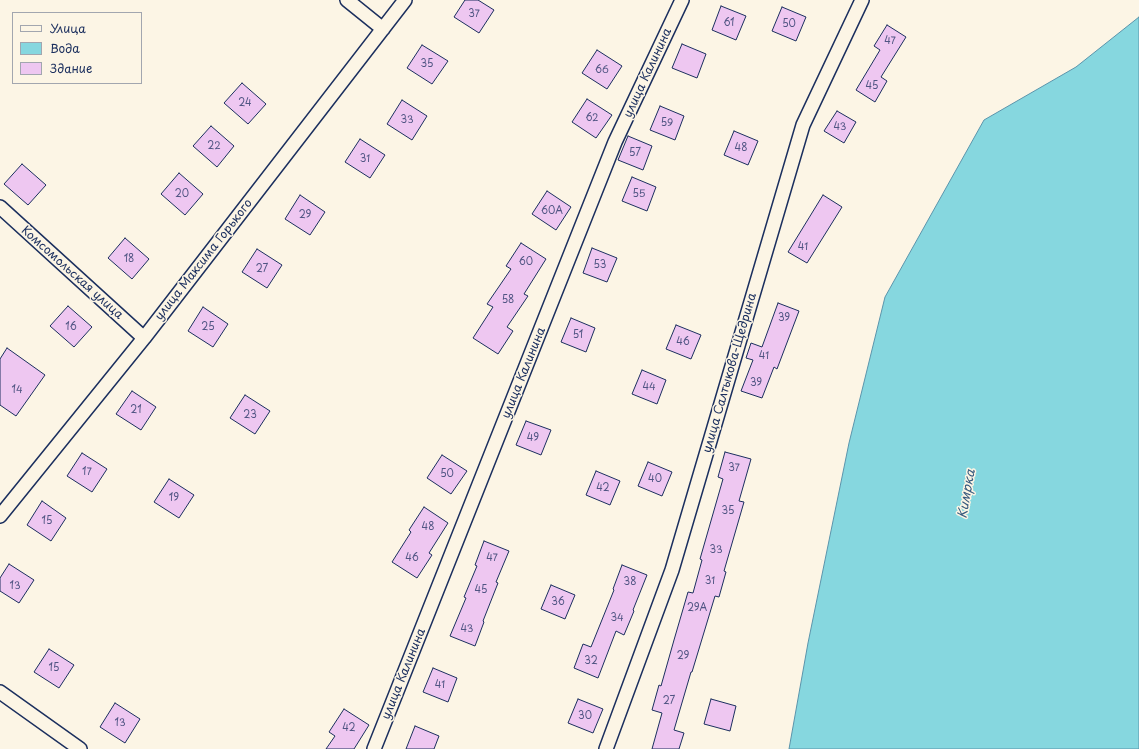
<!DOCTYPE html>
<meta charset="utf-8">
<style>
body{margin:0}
#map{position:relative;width:1139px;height:749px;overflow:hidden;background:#fcf5e5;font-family:"Playpen Sans",sans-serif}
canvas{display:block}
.legend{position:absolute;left:12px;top:12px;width:130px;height:72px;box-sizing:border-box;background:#fcf5e5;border:1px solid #a2a6af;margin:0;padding:5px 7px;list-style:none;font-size:12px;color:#1b2f5e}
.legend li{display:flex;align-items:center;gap:8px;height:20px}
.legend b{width:20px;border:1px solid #a2a6af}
</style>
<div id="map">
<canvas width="1139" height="749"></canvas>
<ul class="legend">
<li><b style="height:5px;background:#fcf5e5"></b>Улица</li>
<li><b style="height:11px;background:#86d7df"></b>Вода</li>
<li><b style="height:11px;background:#eec7f1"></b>Здание</li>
</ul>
</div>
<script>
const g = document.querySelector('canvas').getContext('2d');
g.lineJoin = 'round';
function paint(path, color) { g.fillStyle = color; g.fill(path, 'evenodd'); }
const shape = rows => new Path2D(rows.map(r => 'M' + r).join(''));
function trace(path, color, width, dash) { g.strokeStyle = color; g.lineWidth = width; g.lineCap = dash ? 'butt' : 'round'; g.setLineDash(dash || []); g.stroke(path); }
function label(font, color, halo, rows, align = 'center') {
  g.font = font + ' "Playpen Sans",sans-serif'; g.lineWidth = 3; g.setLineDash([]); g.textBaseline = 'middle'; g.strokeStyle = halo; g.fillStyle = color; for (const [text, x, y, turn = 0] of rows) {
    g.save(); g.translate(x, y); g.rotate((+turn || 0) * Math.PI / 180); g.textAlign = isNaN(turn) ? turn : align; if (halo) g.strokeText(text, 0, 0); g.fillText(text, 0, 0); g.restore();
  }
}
const water = shape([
 [1139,17,1139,749,789,749,808,643,849,443,885,297,984,120,1076,67,1139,17]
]);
const building = shape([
 [465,0,478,0,494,10,479,33,454,17,465,0],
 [721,6,746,16,736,40,712,30,721,6],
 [782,7,806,17,796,41,772,31,782,7],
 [887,25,906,37,881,77,887,81,875,102,856,90,880,50,874,46,887,25],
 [682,44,706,54,697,78,672,68,682,44],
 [422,45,448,61,432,84,407,68,422,45],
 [597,50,622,66,607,89,582,73,597,50],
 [242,83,266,104,248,124,224,103,242,83],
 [587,99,612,115,596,138,572,122,587,99],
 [402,100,427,116,412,140,387,124,402,100],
 [660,106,684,116,675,140,650,130,660,106],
 [837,111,856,122,844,143,824,131,837,111],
 [211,126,234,146,217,167,193,146,211,126],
 [734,131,758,141,748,165,724,155,734,131],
 [628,136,652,146,643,170,618,160,628,136],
 [360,139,385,155,370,178,345,162,360,139],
 [22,164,46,185,28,205,4,184,22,164],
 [179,173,203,194,185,215,161,194,179,173],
 [632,177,656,187,647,211,622,201,632,177],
 [547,191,571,207,556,230,532,214,547,191],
 [300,195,325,212,310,235,285,219,300,195],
 [823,195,842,207,807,263,788,252,823,195],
 [125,238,149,259,132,279,108,258,125,238],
 [521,243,546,259,524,294,528,296,507,327,513,331,498,354,473,338,493,307,487,304,511,269,506,266,521,243],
 [592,248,617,258,607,282,583,273,592,248],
 [257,249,282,265,267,288,242,272,257,249],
 [778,303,799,311,777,369,774,367,762,398,741,391,753,360,746,358,751,343,762,347,778,303],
 [68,306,92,327,74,347,50,326,68,306],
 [203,307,228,324,213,347,188,331,203,307],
 [571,318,595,328,586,352,561,342,571,318],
 [676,325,701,335,691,359,666,349,676,325],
 [7,348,45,375,16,416,0,405,0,359,7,348],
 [642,370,666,380,657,404,632,394,642,370],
 [132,391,156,407,141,430,116,414,132,391],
 [245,395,270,411,255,434,230,418,245,395],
 [526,421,551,430,541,455,516,445,526,421],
 [725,452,751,459,739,501,744,502,724,571,726,572,719,597,715,596,692,672,691,672,674,730,684,733,679,749,652,749,662,713,652,710,659,685,661,686,674,640,688,592,693,593,702,560,700,559,723,479,718,477,725,452],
 [82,453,107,469,92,492,67,476,82,453],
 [442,455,467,471,451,494,427,478,442,455],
 [648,462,672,472,662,496,638,486,648,462],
 [596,471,620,481,610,505,586,495,596,471],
 [169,479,194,495,179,518,154,502,169,479],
 [42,501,66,518,51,541,27,525,42,501],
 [424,507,448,523,429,553,432,555,417,578,392,562,411,532,409,530,424,507],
 [484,541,509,551,496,582,498,583,483,621,484,622,475,646,450,636,466,598,464,597,477,566,475,565,484,541],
 [9,564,34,580,19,603,0,591,0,578,9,564],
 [622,565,647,575,633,610,634,611,624,635,616,631,598,678,574,668,583,644,591,647,614,590,613,589,622,565],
 [551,585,575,595,565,619,541,609,551,585],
 [49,649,74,665,59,688,34,672,49,649],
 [433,668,457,678,448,702,423,692,433,668],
 [578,699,603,709,593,733,568,723,578,699],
 [711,699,736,706,730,731,704,724,711,699],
 [115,703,140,719,125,743,100,727,115,703],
 [344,709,369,725,354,749,326,749,335,736,329,732,344,709],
 [415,726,439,736,434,749,406,749,415,726]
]);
const minor = shape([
 [347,0,383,29],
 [0,207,144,338],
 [0,516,144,338,405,0],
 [0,692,80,749],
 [374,749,615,142,682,0],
 [606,749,672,570,803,125,862,0]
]);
const numberNames = [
 ["37",474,14],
 ["61",729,23],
 ["50",789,24],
 ["47",890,41],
 ["35",427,64],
 ["66",602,70],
 ["45",872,86],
 ["24",245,103],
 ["62",592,118],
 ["33",407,120],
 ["59",667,123],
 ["43",840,127],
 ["22",214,146],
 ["48",741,148],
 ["57",635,153],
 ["31",365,159],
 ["20",182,194],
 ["55",639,194],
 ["60А",552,211],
 ["29",305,215],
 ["41",803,247],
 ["18",129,259],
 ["60",526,262],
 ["53",600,265],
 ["27",262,269],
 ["58",508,300],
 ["39",784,318],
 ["16",71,327],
 ["25",208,327],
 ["51",578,335],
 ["46",683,342],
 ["41",764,356],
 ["39",756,383],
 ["44",649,387],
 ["14",17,390],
 ["21",136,410],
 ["23",250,415],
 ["49",533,438],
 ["37",734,468],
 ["17",87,472],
 ["50",447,474],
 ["40",655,479],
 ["42",603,488],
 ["19",174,498],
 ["35",728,511],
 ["15",47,521],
 ["48",428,527],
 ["33",716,550],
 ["46",412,558],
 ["47",492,558],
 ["31",710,581],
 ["38",630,582],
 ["13",15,586],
 ["45",481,590],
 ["36",558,602],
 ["29А",697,608],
 ["34",617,618],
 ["43",467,629],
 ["29",683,656],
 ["32",591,661],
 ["15",54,668],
 ["41",440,685],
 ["27",669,701],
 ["30",585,716],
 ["13",120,723],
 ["42",349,728]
];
const streetNames = [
 ["улица Калинина",648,73,-65],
 ["улица Максима Горького",204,260,-52],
 ["Комсомольская улица",72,273,42],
 ["улица Калинина",524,373,-68],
 ["улица Салтыкова-Щедрина",730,373,-74],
 ["улица Калинина",404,674,-68]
];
const waterNames = [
 ["Кимрка",967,494,-80]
];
paint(water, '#86d7df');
trace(water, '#5b94ab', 1);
paint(building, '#eec7f1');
trace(building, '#1b2f5e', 1);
trace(minor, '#1b2f5e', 16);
trace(minor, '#fcf5e5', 13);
label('10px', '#505583', null, numberNames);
label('12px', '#1b2f5e', '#fcf5e5', streetNames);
label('italic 13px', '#36597e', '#fcf5e5', waterNames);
</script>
